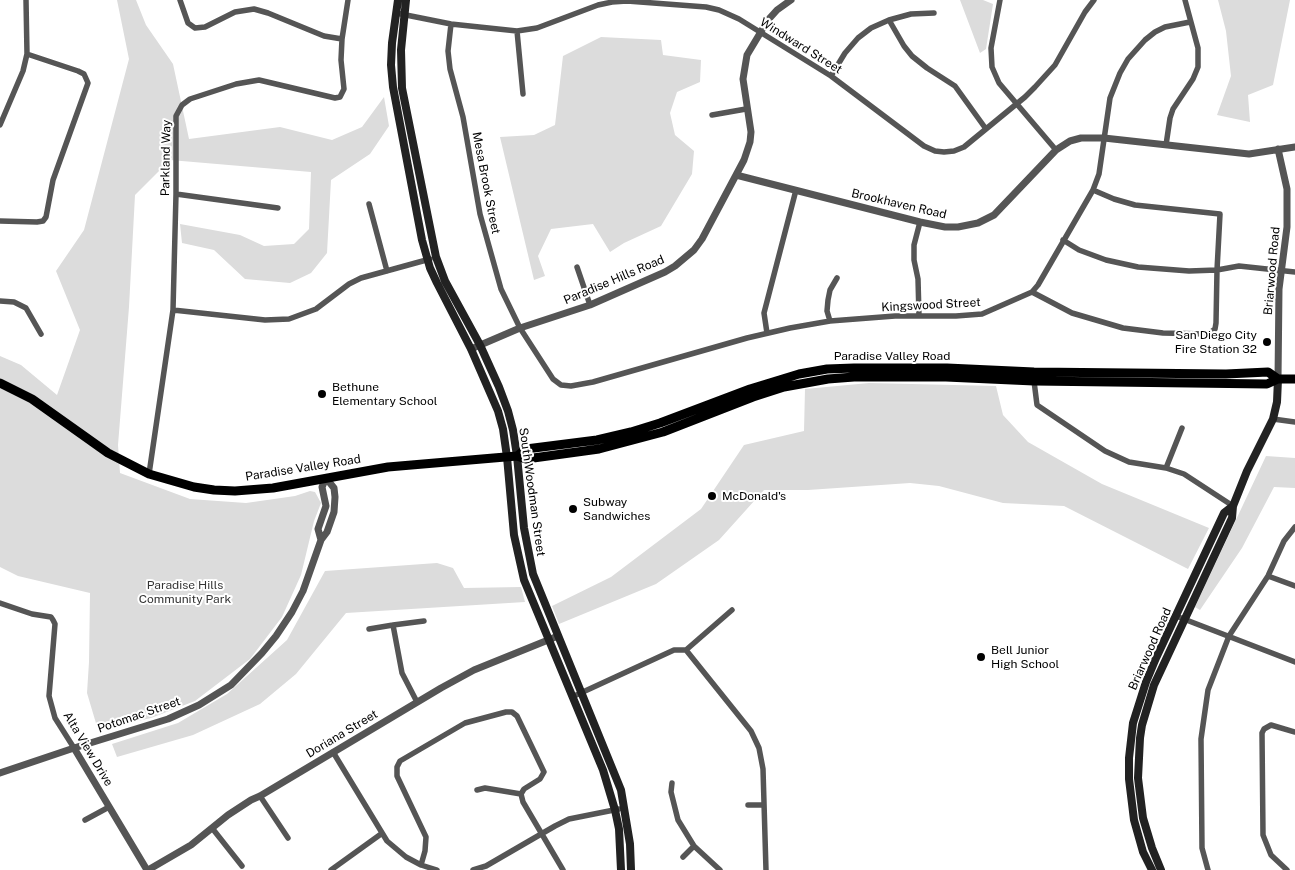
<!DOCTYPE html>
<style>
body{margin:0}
canvas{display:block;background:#fff}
</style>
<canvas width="1295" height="870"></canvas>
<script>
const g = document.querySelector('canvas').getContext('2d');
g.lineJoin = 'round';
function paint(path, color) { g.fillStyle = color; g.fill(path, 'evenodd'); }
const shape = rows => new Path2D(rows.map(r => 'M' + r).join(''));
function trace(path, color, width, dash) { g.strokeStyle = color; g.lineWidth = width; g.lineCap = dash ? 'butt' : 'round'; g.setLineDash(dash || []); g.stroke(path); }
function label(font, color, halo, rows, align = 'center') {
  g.font = font + ' "Public Sans",sans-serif'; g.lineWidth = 4; g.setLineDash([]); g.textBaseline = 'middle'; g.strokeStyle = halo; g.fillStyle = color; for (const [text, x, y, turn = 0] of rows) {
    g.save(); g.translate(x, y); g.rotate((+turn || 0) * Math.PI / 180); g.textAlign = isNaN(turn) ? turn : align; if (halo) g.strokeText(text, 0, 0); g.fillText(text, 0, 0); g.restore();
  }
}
const green = shape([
 [117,0,136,0,146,25,173,64,189,139,280,127,332,140,362,127,384,97,389,126,370,154,331,180,327,253,311,273,290,283,245,279,214,250,182,243,180,224,240,235,264,246,294,244,309,229,311,172,170,160,135,195,129,307,118,445,120,473,190,499,246,503,295,496,310,491,315,492,321,503,314,521,301,575,282,617,250,659,195,701,151,718,98,730,87,693,89,662,90,593,18,576,0,567,0,356,21,365,57,395,80,330,56,271,84,230,129,59],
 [960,0,983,0,993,4,986,49,980,53],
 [1218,0,1290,0,1273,85,1248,95,1250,122,1217,115,1231,76,1226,31],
 [601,37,661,40,663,55,701,60,700,82,677,92,670,113,675,135,694,151,692,174,661,226,624,243,610,252,593,224,551,229,538,256,545,276,534,280,500,137,534,135,555,125,563,56],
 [869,383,996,386,1003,415,1028,442,1102,484,1209,528,1188,569,1064,506,1003,503,939,486,910,483,808,490,764,490,719,540,656,584,559,624,552,606,611,577,701,509,744,445,804,431,805,389],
 [1266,456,1295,458,1295,488,1274,487,1242,548,1200,610,1195,607],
 [437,563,453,568,464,588,521,587,525,602,346,613,296,674,260,704,193,735,117,757,112,744,178,723,227,694,287,640,325,571]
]);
const minor = shape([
 [180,0,188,23,195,28,205,27,235,12,254,9,268,13,324,36,342,39],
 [1000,0,991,48,992,67,999,83,1056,150],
 [396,13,451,24,517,31,537,28,598,5,612,2,627,1,706,7,719,10,739,19,831,76,924,146,935,151,944,152,954,151,964,147,1025,97,1035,87,1055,65,1085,12,1094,0],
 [889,20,904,46,912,56,927,68,955,86,986,129],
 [451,24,448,51,450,69,463,117,480,214,501,289,520,328,553,379,561,385,571,386,593,382,747,338,790,328,830,321,895,316,956,316,982,314,1032,292,1038,285,1093,190,1099,174,1110,98,1120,73,1128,59,1145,40,1155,32,1165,27,1190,22],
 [517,31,523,94],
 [831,76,845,53,858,38,871,28,889,20,911,14,934,13],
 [712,115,746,109],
 [0,125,23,71,27,54,26,0],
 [1166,145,1170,118,1173,109,1193,79,1198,67,1198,48,1185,0],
 [176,194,278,208],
 [369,204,387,271],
 [0,221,37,222,43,221,46,217,53,180,88,83,84,74,78,71,27,54],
 [1063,240,1079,250,1106,260,1138,267,1189,271,1217,270,1239,266,1295,272],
 [577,267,590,305],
 [1032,292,1072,313,1123,328,1163,333,1206,334,1211,332,1215,329,1216,323,1217,270,1220,214,1135,205,1114,199,1093,190],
 [0,301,14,302,26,308,41,334],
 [173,310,265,320,289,319,316,309,349,284,361,278,430,259],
 [919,316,918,279,914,260,914,245,920,222],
 [830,321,827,311,828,300,830,290,837,278],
 [767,333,764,313,796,190],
 [1034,381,1037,405,1105,451,1129,462,1166,468,1184,474,1233,506],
 [1273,419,1295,422],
 [1166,468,1182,428],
 [149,474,173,310,176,194,176,116,182,105,190,99,236,84,259,80,335,98,340,97,344,89,341,60,342,39,348,0],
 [1268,576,1295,586],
 [0,603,32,614,51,617,53,620,55,624,49,696,55,718,74,748],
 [1176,616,1295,662],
 [369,629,393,625],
 [686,650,751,731,759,748,763,769,766,870],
 [572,697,674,650,686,650,732,610],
 [417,702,402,673,393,625,424,621],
 [333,752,387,841,406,857,421,865,437,870],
 [672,783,671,792,678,820,694,846,720,870],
 [477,790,485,788,521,794],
 [521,794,523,802,563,870],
 [260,796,288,838],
 [748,805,763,805],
 [85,820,109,807],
 [212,828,242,866],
 [683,857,694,846],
 [421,865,425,851,426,837,397,776,397,767,400,761,465,723,506,712,512,712,517,716,544,772,540,779,524,789,521,794],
 [331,870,381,834],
 [473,870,486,866,555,826,569,819,619,809],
 [1208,870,1202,848,1201,739,1208,690,1229,636,1268,576,1284,541,1295,527],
 [1287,870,1271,855,1263,835,1262,733,1264,729,1271,725,1295,732]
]);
const tertiary = shape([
 [736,175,920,222,945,227,958,227,978,223,994,215,1056,150,1070,141,1081,138,1104,138,1249,154,1295,147],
 [471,349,520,328,590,305,665,272,675,266,694,250,702,239,744,160,750,142,751,132,743,79,747,55,768,20,777,10,791,0],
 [1278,379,1279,289,1287,227,1287,189,1278,149],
 [321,540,318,529,326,506,322,487,326,478],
 [74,748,147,870],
 [0,773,74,748,168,719,199,705,231,685,262,653,276,636,292,612,303,591,321,540,327,532,334,512,335,497,334,488,326,478],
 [148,870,191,845,228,815,251,800,260,796,441,688,474,670,558,636]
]);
const secondary = shape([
 [398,0,392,43,391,65,393,87,422,240,430,268,437,283,471,349,498,411,503,429,507,457,514,535,524,580,603,770,615,810,619,829,621,870],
 [406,0,401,50,402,88,436,257,445,281,480,345,499,387,508,411,513,430,517,456,524,528,533,574,621,790,630,844,631,870],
 [1152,870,1143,852,1134,820,1129,779,1129,758,1133,723,1146,682,1156,658,1224,513,1233,506],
 [1161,870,1152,848,1143,818,1138,778,1140,738,1142,725,1154,685,1232,518,1233,506,1247,471,1273,419,1277,402,1278,379]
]);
const primary = shape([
 [0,383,32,399,108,453,149,474,194,487,214,490,235,491,273,488,388,467,517,456,526,459,599,449,663,432,753,397,784,387,828,379,854,377,946,377,1034,381,1267,384,1278,379,1295,379],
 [517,456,526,449,597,440,631,432,660,423,750,389,799,374,827,369,854,368,947,368,1034,372,1226,374,1268,372,1278,379]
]);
const markers = [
 [1267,342,5,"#000"],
 [322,394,5,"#000"],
 [712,496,5,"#000"],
 [573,509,5,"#000"],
 [981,657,5,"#000"]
];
const streetNames = [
 ["Windward Street",801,46,32],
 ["Parkland Way",166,158,-89],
 ["Mesa Brook Street",486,183,79],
 ["Brookhaven Road",899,204,13],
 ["Briarwood Road",1272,271,-85],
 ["Paradise Hills Road",614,280,-23],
 ["Kingswood Street",931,305,-3],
 ["Paradise Valley Road",892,356],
 ["Paradise Valley Road",303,468,-9],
 ["South Woodman Street",532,492,82],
 ["Briarwood Road",1150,649,-66],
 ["Potomac Street",139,715,-19],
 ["Doriana Street",342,734,-31],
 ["Alta View Drive",88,749,59]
];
const poiNames = [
 ["San Diego City",1257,335,"right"],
 ["Fire Station 32",1257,349,"right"],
 ["Bethune",332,387],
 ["Elementary School",332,401],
 ["McDonald's",722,496],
 ["Subway",583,502],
 ["Sandwiches",583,516],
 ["Bell Junior",991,650],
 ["High School",991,664]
];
const parkNames = [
 ["Paradise Hills",185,585],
 ["Community Park",185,599]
];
paint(green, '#dcdcdc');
trace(minor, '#555', 5.5);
trace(tertiary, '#555', 7);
trace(secondary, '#222', 8);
trace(primary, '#000', 9);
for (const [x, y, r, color] of markers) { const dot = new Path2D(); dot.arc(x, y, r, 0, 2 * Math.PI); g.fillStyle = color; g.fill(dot); trace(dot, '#fff', 2); }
label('12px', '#000', '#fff', streetNames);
label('12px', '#000', '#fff', poiNames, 'left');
label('12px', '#333', '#fff', parkNames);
</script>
